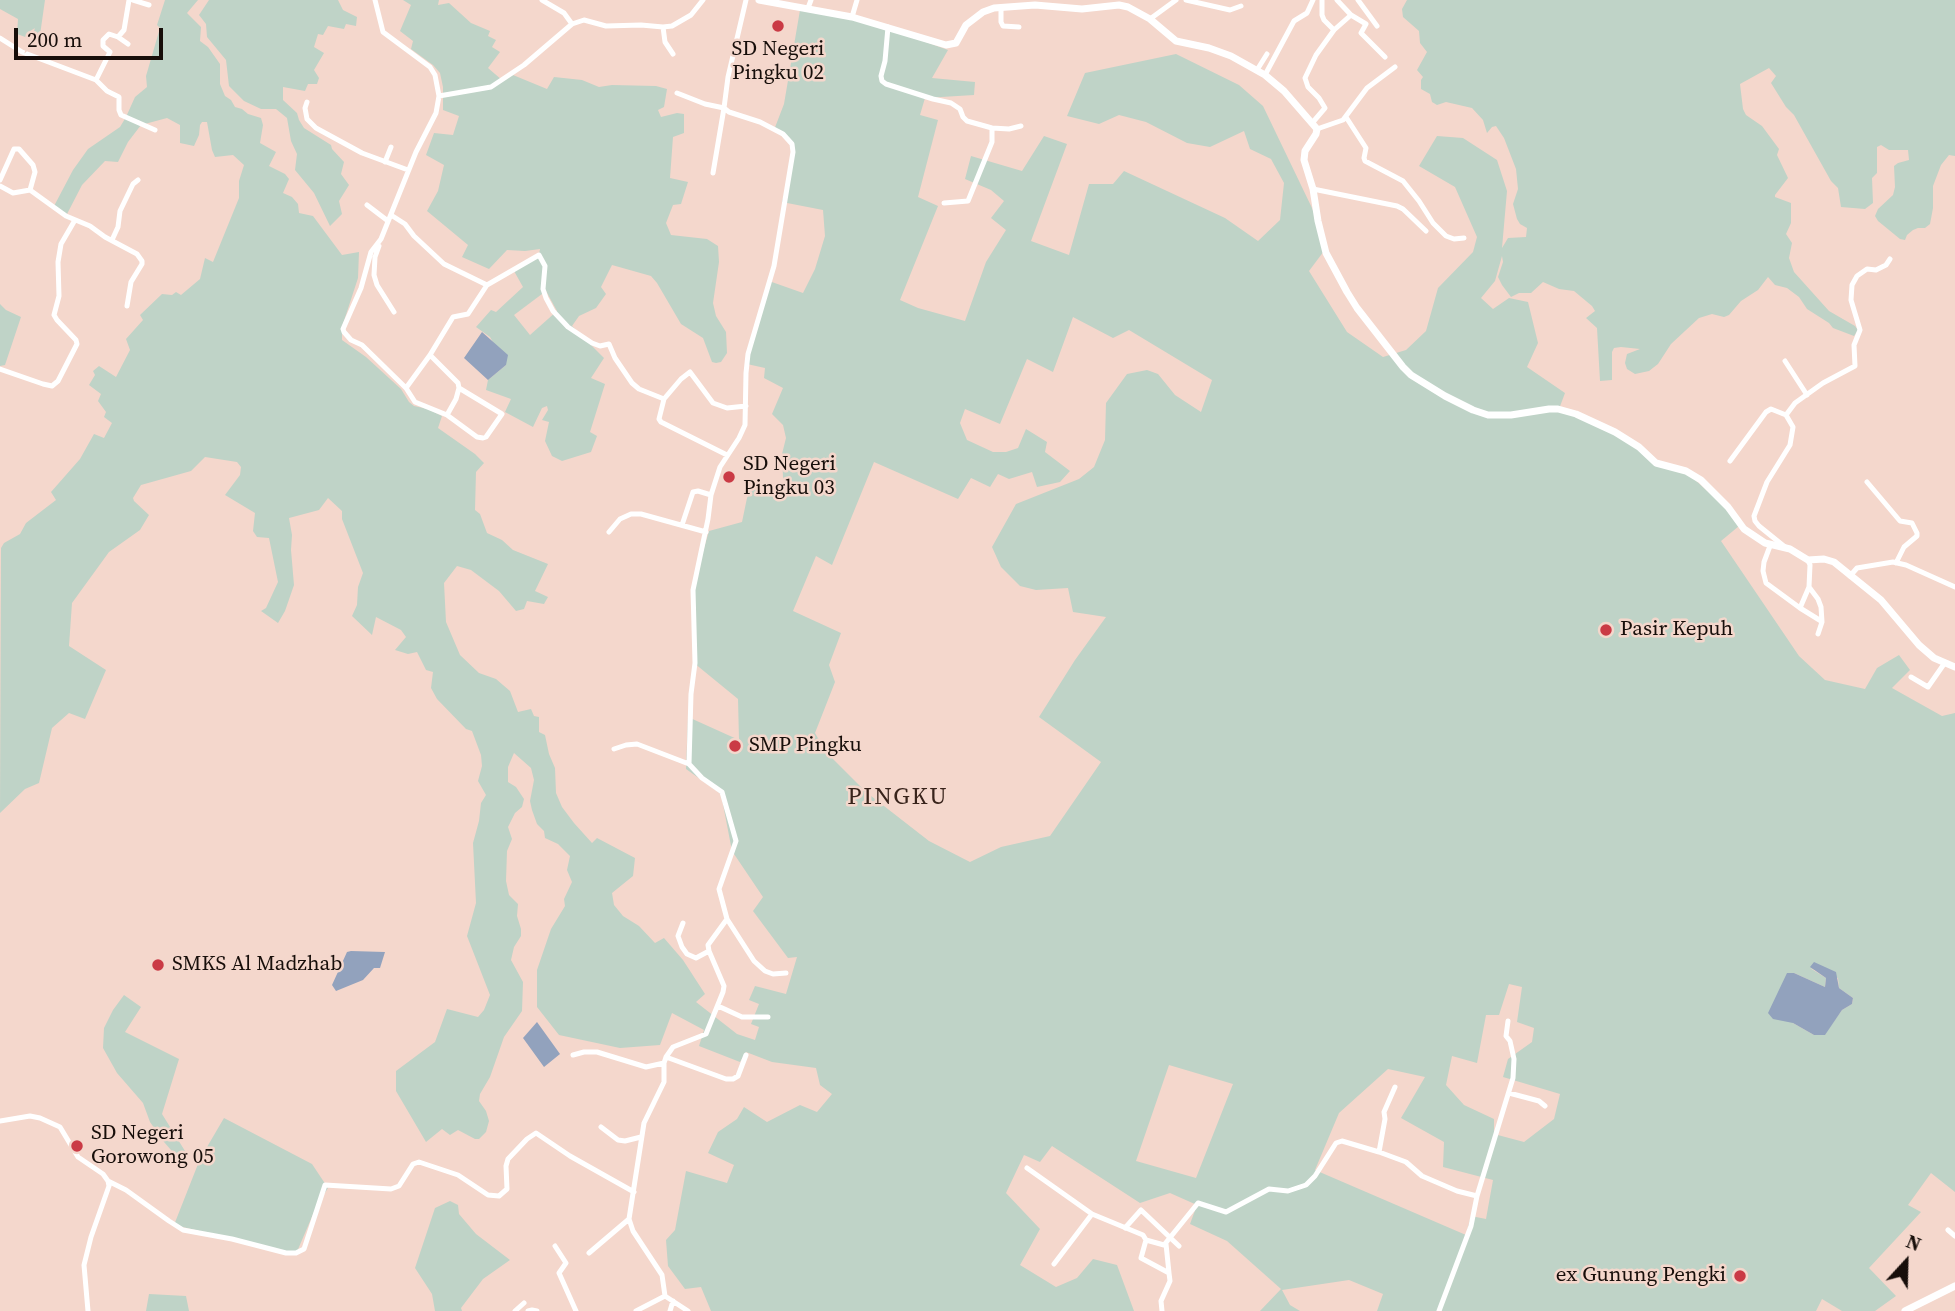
<!DOCTYPE html>
<style>
body{margin:0}
#map{position:relative;width:1955px;height:1311px;overflow:hidden;background:#f4d7cc;font-family:"Source Serif 4",serif}
canvas{display:block}
.north{position:absolute;left:1871px;top:1227px;width:70px;height:70px;-webkit-text-stroke:5px #f4d7cc;paint-order:stroke;rotate:22deg;font-size:19px;font-weight:700;line-height:28px;text-align:center;color:#170e0a}
.north::after{content:'';display:block;margin:auto;width:24px;height:32px;background:#170e0a;clip-path:polygon(50% 0,100% 100%,50% 72%,0 100%)}
.scale{position:absolute;left:14px;top:28px;width:149px;height:32px;box-sizing:border-box;border:4px solid #170e0a;border-top:0;padding-left:9px;font-size:21px;line-height:24px;white-space:nowrap;color:#170e0a;-webkit-text-stroke:5px #f4d7cc;paint-order:stroke}
</style>
<div id="map">
<canvas width="1955" height="1311"></canvas>
<div class="north">N</div>
<div class="scale">200 m</div>
</div>
<script>
const g = document.querySelector('canvas').getContext('2d');
g.lineJoin = 'round';
function paint(path, color) { g.fillStyle = color; g.fill(path, 'evenodd'); }
const shape = rows => new Path2D(rows.map(r => 'M' + r).join(''));
function trace(path, color, width, dash) { g.strokeStyle = color; g.lineWidth = width; g.lineCap = dash ? 'butt' : 'round'; g.setLineDash(dash || []); g.stroke(path); }
function label(font, color, halo, rows, align = 'center') {
  g.font = font + ' "Source Serif 4",serif'; g.lineWidth = 5; g.setLineDash([]); g.textBaseline = 'middle'; g.strokeStyle = halo; g.fillStyle = color; for (const [text, x, y, turn = 0] of rows) {
    g.save(); g.translate(x, y); g.rotate((+turn || 0) * Math.PI / 180); g.textAlign = isNaN(turn) ? turn : align; if (halo) g.strokeText(text, 0, 0); g.fillText(text, 0, 0); g.restore();
  }
}
const green = shape([
 [0,0,45,0,39,42,17,34,18,19,0,9],
 [165,0,198,0,187,13,201,27,200,41,208,47,220,64,220,84,225,96,231,100,235,107,242,109,248,114,261,118,263,125,260,143,276,152,269,166,285,174,289,179,283,193,292,197,298,204,299,213,313,216,342,255,359,252,358,278,342,327,342,340,366,357,401,389,409,402,414,406,428,409,442,416,438,428,475,454,484,463,476,472,475,510,480,514,487,533,502,540,513,550,548,564,535,591,548,597,544,604,527,601,524,609,516,611,499,591,471,570,457,566,444,583,446,622,460,655,479,673,496,679,510,691,518,712,531,709,534,716,539,717,539,732,545,735,549,754,555,768,556,793,562,807,574,823,592,843,597,838,635,858,633,876,612,893,614,905,623,916,639,926,655,943,664,938,683,960,705,994,696,1002,737,1034,755,1040,759,1027,751,1024,759,1004,749,1000,755,986,786,994,797,957,788,958,753,911,763,897,732,851,721,794,686,769,688,717,739,740,738,699,694,663,694,582,709,531,742,522,747,498,754,484,768,484,788,489,783,477,782,454,786,438,783,425,772,414,783,388,764,378,765,368,747,364,769,281,803,293,815,269,825,236,823,210,782,202,794,157,790,142,774,130,784,104,800,10,865,20,948,50,932,78,975,82,974,95,925,98,920,115,938,120,918,197,938,206,900,300,918,308,965,321,986,262,1006,230,991,218,1004,201,991,190,965,179,971,156,1022,171,1044,136,1067,144,1031,241,1069,255,1089,184,1113,184,1124,171,1225,218,1258,241,1280,220,1284,183,1271,159,1250,149,1244,131,1210,147,1187,143,1146,122,1119,115,1099,124,1067,116,1085,73,1176,54,1239,85,1263,106,1312,208,1327,247,1309,271,1347,332,1383,357,1406,350,1426,331,1438,288,1473,252,1477,237,1455,187,1419,166,1437,136,1463,138,1497,160,1507,191,1502,248,1508,238,1526,237,1527,228,1520,224,1517,219,1513,204,1518,189,1516,169,1504,138,1496,126,1492,127,1487,133,1483,120,1472,108,1446,102,1437,105,1432,102,1430,94,1421,89,1421,80,1423,77,1417,70,1427,52,1420,43,1419,31,1403,17,1402,9,1407,0,1955,0,1955,156,1949,155,1941,165,1933,186,1933,208,1930,224,1925,228,1918,228,1913,230,1907,235,1905,240,1900,239,1878,221,1875,216,1878,209,1893,195,1895,187,1894,166,1898,163,1909,160,1908,150,1889,150,1881,145,1877,147,1877,173,1872,178,1873,203,1865,209,1841,207,1838,188,1831,181,1794,115,1786,107,1771,83,1776,76,1769,68,1740,84,1743,109,1746,115,1762,126,1779,149,1777,155,1788,178,1775,195,1775,197,1791,203,1791,223,1786,234,1792,243,1789,258,1794,272,1829,311,1855,326,1858,330,1854,336,1833,328,1829,323,1807,309,1799,297,1787,288,1775,285,1768,277,1758,290,1741,301,1729,315,1724,317,1712,314,1699,318,1671,344,1658,364,1649,371,1635,374,1627,369,1625,363,1627,354,1640,349,1621,347,1614,348,1612,352,1612,380,1600,381,1597,328,1586,318,1595,311,1592,306,1574,291,1559,289,1543,282,1531,293,1519,293,1511,297,1502,285,1498,277,1503,262,1502,256,1495,281,1481,298,1493,309,1509,298,1528,302,1538,343,1527,367,1565,393,1559,409,1589,420,1641,450,1656,464,1684,473,1693,478,1725,507,1739,526,1721,541,1799,656,1825,680,1865,689,1877,668,1899,655,1910,670,1892,688,1942,716,1955,713,1955,1192,1931,1173,1908,1205,1921,1212,1869,1268,1896,1296,1875,1311,1842,1311,1822,1299,1816,1311,1377,1311,1383,1294,1349,1280,1282,1290,1290,1305,1300,1311,1260,1311,1281,1289,1227,1241,1190,1224,1197,1205,1170,1193,1140,1203,1052,1146,1040,1162,1024,1155,1006,1193,1040,1229,1020,1265,1056,1287,1077,1278,1093,1259,1117,1265,1134,1311,711,1311,701,1287,685,1289,668,1266,666,1240,675,1230,686,1171,727,1183,734,1165,708,1153,718,1132,737,1119,744,1107,767,1122,800,1105,817,1112,832,1094,820,1085,816,1068,772,1062,746,1052,740,1062,699,1046,704,1030,672,1013,660,1045,620,1048,559,1035,537,1007,537,970,551,929,565,906,564,899,572,882,567,870,570,856,558,844,545,838,544,831,537,824,532,810,530,801,534,780,531,768,514,753,508,767,508,782,516,787,524,799,522,807,515,813,508,827,512,839,507,851,506,881,509,895,518,904,517,916,521,929,521,936,514,947,511,960,523,982,522,1011,504,1037,490,1077,480,1094,479,1101,486,1111,489,1121,486,1132,479,1139,475,1139,458,1130,450,1135,442,1129,426,1142,396,1091,396,1071,435,1042,447,1009,478,1017,484,1010,490,995,467,936,476,903,473,843,479,821,481,803,486,795,478,781,482,766,481,755,472,731,466,729,437,699,431,688,433,672,426,670,417,652,408,654,395,650,406,637,401,630,376,617,372,635,352,616,357,605,358,587,363,573,342,519,342,511,328,498,319,510,289,518,292,535,291,550,294,585,285,611,278,623,261,611,266,608,278,582,269,538,257,537,253,531,255,513,225,495,240,475,241,467,237,462,205,457,191,471,141,485,133,498,134,501,149,515,140,530,109,552,72,603,69,646,106,670,85,719,69,713,52,728,39,783,25,789,0,813,1,548,4,543,20,534,26,523,56,500,51,492,80,459,94,434,104,438,112,423,104,417,106,412,98,401,101,394,89,385,95,375,93,371,99,366,116,377,130,350,126,339,143,320,140,315,162,294,172,295,176,292,181,295,200,279,205,258,213,262,239,198,239,181,244,165,233,155,215,157,212,150,207,122,202,122,200,125,199,135,194,146,180,143,180,125,167,118,141,125,128,142,118,162,105,161,82,185,66,216,53,208,73,170,88,149,120,127,126,117,135,97,147,87,146,76,160,28,157,25],
 [1073,317,1113,338,1129,330,1212,380,1201,412,1175,395,1158,374,1147,370,1127,374,1106,403,1105,440,1094,467,1079,479,1016,504,992,547,1001,567,1020,586,1036,590,1068,588,1073,612,1106,617,1075,660,1039,717,1101,762,1050,836,1001,847,970,862,929,841,866,792,826,752,815,733,835,682,829,665,841,633,793,611,816,556,832,565,874,462,958,499,971,478,990,487,998,474,1009,479,1032,472,1037,487,1060,482,1070,471,1045,452,1047,442,1026,429,1018,448,1006,452,993,452,967,440,960,423,965,409,1000,424,1027,359,1053,372],
 [1810,968,1838,978,1839,988,1853,998,1852,1004,1842,1010,1824,1035,1814,1035,1793,1023,1794,973,1825,987,1826,978],
 [1509,984,1522,987,1517,1022,1534,1028,1532,1042,1508,1059,1503,1077,1560,1094,1554,1119,1524,1142,1494,1134,1494,1119,1464,1105,1446,1085,1452,1056,1477,1063,1486,1015,1499,1015],
 [1169,1065,1233,1084,1196,1178,1136,1161],
 [1388,1069,1425,1077,1401,1118,1444,1142,1443,1167,1493,1180,1486,1219,1471,1216,1466,1235,1315,1170,1339,1113],
 [209,0,338,0,343,10,357,17,356,26,346,24,344,29,328,26,323,35,318,34,314,47,324,53,314,70,319,78,317,84,308,84,305,91,283,87,283,100,297,113,299,120,304,128,331,145,332,149,344,162,341,174,349,185,339,201,342,214,330,226,314,193,295,170,297,154,291,141,287,118,276,109,261,109,244,101,229,86,226,60,207,37,206,24,199,15],
 [403,0,439,0,438,5,449,3,471,23,490,31,488,36,496,40,492,47,500,52,488,68,502,80,513,75,547,89,554,77,582,80,599,87,612,85,656,86,667,89,664,107,658,110,661,117,677,113,684,114,684,133,673,137,670,178,688,182,681,204,673,205,666,223,671,235,707,239,718,246,719,262,713,303,716,316,726,332,727,353,721,362,716,363,712,362,703,338,681,324,657,283,651,276,612,265,601,287,606,294,596,308,579,316,572,326,604,358,591,378,605,384,590,432,597,436,591,452,562,461,552,456,545,441,549,422,542,420,548,410,547,406,542,408,533,427,505,412,511,399,486,390,488,380,506,365,490,337,476,327,491,310,496,312,523,287,514,271,539,254,540,249,525,251,507,250,489,269,462,257,468,245,427,211,438,191,444,165,426,155,434,133,453,135,459,116,443,110,443,87,440,73,433,65,411,49,413,41,400,31,411,5],
 [546,291,557,311,530,335,514,315],
 [0,304,6,310,21,317,5,365,0,366],
 [124,995,141,1007,125,1032,179,1059,162,1114,185,1151,178,1158,164,1142,150,1122,143,1103,117,1073,103,1048,104,1028,113,1010],
 [224,1118,312,1164,328,1188,317,1205,296,1254,174,1225,200,1159],
 [450,1201,458,1205,459,1214,476,1234,510,1260,483,1279,461,1308,462,1311,435,1311,432,1294,415,1268,435,1208],
 [149,1294,186,1296,189,1311,146,1311]
]);
const water = shape([
 [482,332,508,355,506,365,488,380,464,358],
 [351,951,385,952,380,968,374,968,363,980,336,991,332,985,347,952],
 [1814,962,1836,972,1839,988,1853,998,1852,1004,1842,1010,1825,1035,1814,1035,1793,1023,1773,1019,1768,1013,1787,973,1794,973,1825,987,1826,978,1810,967],
 [537,1022,560,1054,544,1067,523,1038]
]);
const street = shape([
 [133,0,149,5],
 [375,0,383,32,430,67,435,75,439,96,436,113,416,152,381,239,371,252,361,288,343,329,344,332,351,340,362,345,406,388,415,402,447,415,477,437,483,438,486,437,502,414,459,388],
 [542,0,564,13,572,24],
 [1186,0,1230,10,1241,6],
 [1337,0,1351,15,1366,24,1361,33,1385,57],
 [1358,0,1377,26],
 [1001,7,1001,22,1003,26,1019,27],
 [808,8,811,0],
 [852,17,857,0],
 [1150,19,1176,0],
 [663,27,665,42,673,54],
 [888,27,885,61,881,76,882,81,886,84,933,99,951,103,960,109,963,117,967,121,992,128,1009,129,1021,126],
 [1334,30,1351,15],
 [118,37,128,44],
 [0,38,22,52,96,80,107,91,119,97,119,110,121,115,155,130],
 [1257,70,1267,54],
 [1265,75,1294,21,1307,13,1313,0],
 [96,80,110,52,103,46,103,40,109,34,118,37,124,30,129,0],
 [677,93,705,104,724,108,713,173],
 [439,96,491,87,524,65,572,24,584,20,606,26,641,25,663,27,672,26,691,15,703,0],
 [307,102,305,108,307,119,316,128,362,153,408,170],
 [1346,117,1366,148,1364,158,1365,161,1403,181,1419,201,1433,223,1446,236,1454,239,1464,238],
 [1313,122,1325,108,1319,98,1308,87,1305,78,1316,55,1334,30,1324,20,1322,15,1322,0],
 [1317,129,1343,120,1367,88,1395,67],
 [385,162,391,147],
 [0,180,14,149,19,149,33,165,35,172,30,190],
 [0,186,13,193,30,190,66,216,90,226,105,237,137,254,142,261,142,264,131,282,127,306],
 [1313,189,1397,206,1403,209,1426,231],
 [944,203,968,201,992,142,992,128],
 [367,205,388,221],
 [391,215,405,224,414,236,444,264,487,285],
 [112,240,118,227,120,211,133,184,138,180],
 [379,246,375,257,374,275,377,285,394,312],
 [430,355,458,383,459,388,456,399,447,415],
 [1785,361,1807,395],
 [0,369,43,384,52,386,58,381,77,344,76,340,57,320,54,315,59,296,58,262,61,244,75,220],
 [406,388,430,355,453,317,468,314,487,285,539,255,545,266,543,289,546,298,553,311,568,327,592,343,600,346,609,344,615,358,632,383,639,389,664,399,659,419,661,422,727,455],
 [664,399,681,379,690,372,713,403,727,408,746,406],
 [1786,415,1795,403,1823,383,1855,366,1854,345,1860,330,1851,300,1852,285,1857,276,1867,269,1876,270,1886,265,1890,259],
 [1730,461,1766,412,1771,409,1786,415,1793,427,1790,445,1767,482,1754,516,1755,521,1759,526,1785,547],
 [1867,482,1900,521,1912,523,1917,533,1917,536,1904,547,1896,563],
 [682,525,693,492,698,491,711,495],
 [609,532,620,519,631,514,641,514,706,532],
 [1770,546,1764,562,1763,571,1766,583,1800,608,1809,587,1810,565,1808,560],
 [1850,576,1857,568,1893,562,1906,565,1955,587],
 [1809,587,1818,599,1821,607,1822,622,1818,634],
 [1800,608,1821,621],
 [1911,677,1928,687,1944,664],
 [614,749,626,745,637,744,689,764],
 [727,919,754,961,765,971,773,974,786,973],
 [683,923,678,936,682,947,687,954,696,958,709,951],
 [718,1006,742,1017,768,1017],
 [573,1055,584,1052,597,1052,646,1067,664,1063],
 [666,1057,726,1079,733,1079,738,1076,746,1055],
 [1509,1093,1539,1101,1545,1106],
 [0,1121,30,1116,40,1118,60,1127,78,1157,103,1174,108,1181,126,1190,169,1221,183,1230,232,1239,286,1253,296,1253,304,1249,325,1185,391,1189,399,1186,413,1164,419,1162,458,1175,488,1195,499,1196,507,1189,506,1166,508,1159,527,1139,536,1133,570,1156,634,1192],
 [601,1127,618,1140,625,1141,641,1137],
 [1379,1152,1385,1119,1384,1112,1395,1087],
 [1027,1168,1092,1214,1143,1235,1146,1240,1141,1258,1169,1273,1170,1281,1161,1301,1162,1311],
 [1125,1228,1141,1210,1179,1246],
 [1948,1230,1955,1236],
 [1146,1240,1164,1245,1198,1203,1226,1212,1269,1189,1288,1191,1306,1185,1315,1176,1336,1143,1342,1141,1379,1152,1406,1162,1422,1176,1457,1191,1477,1196],
 [1166,1244,1169,1273],
 [555,1246,566,1263,559,1273,576,1311],
 [589,1253,629,1219],
 [1054,1264,1092,1214],
 [88,1311,84,1265,91,1237,109,1186,108,1181],
 [515,1311,524,1303],
 [528,1311,532,1310,537,1311],
 [636,1311,665,1296],
 [670,1311,673,1301],
 [688,1311,665,1296,662,1275,633,1231,629,1219,644,1123,664,1082,664,1063,666,1057,673,1047,706,1034,723,992,724,986,709,951,708,945,727,919,719,889,736,841,722,792,702,778,689,764,691,694,695,663,693,590,708,519,711,495,720,467,739,438,745,425,746,373,748,354,774,266,793,152,792,144,783,134,760,122,729,112,724,108,728,77,746,0],
 [1439,1311,1471,1226,1477,1196,1513,1078,1514,1059,1510,1041,1506,1036,1508,1021]
]);
const secondary = shape([
 [759,0,852,17,946,45,956,43,966,25,983,12,994,8,1035,5,1082,9,1119,5,1128,7,1150,19,1176,41,1209,48,1231,56,1265,75,1284,91,1317,129,1316,134,1305,151,1304,160,1313,189,1318,221,1326,253,1347,292,1357,308,1403,367,1411,375,1445,396,1473,410,1488,415,1511,415,1549,409,1558,409,1576,414,1615,432,1639,447,1656,463,1686,471,1701,480,1728,507,1744,529,1765,543,1790,549,1808,560,1824,559,1834,562,1881,600,1919,645,1934,658,1955,667],
 [1905,1311,1955,1286]
]);
const markers = [
 [778,26,7,"#ca3a45"],
 [729,477,7,"#ca3a45"],
 [1606,630,7,"#ca3a45"],
 [735,746,7,"#ca3a45"],
 [158,965,7,"#ca3a45"],
 [77,1146,7,"#ca3a45"],
 [1740,1276,7,"#ca3a45"]
];
const poiNames = [
 ["SD Negeri",778,50,"center"],
 ["Pingku 02",778,74,"center"],
 ["SD Negeri",743,465],
 ["Pingku 03",743,489],
 ["Pasir Kepuh",1620,630],
 ["SMP Pingku",749,746],
 ["SMKS Al Madzhab",172,965],
 ["SD Negeri",91,1134],
 ["Gorowong 05",91,1158],
 ["ex Gunung Pengki",1726,1276,"right"]
];
const quarterNames = [
 ["PINGKU",898,798]
];
paint(green, '#bfd3c7');
paint(water, '#92a2bd');
trace(street, '#fff', 5);
trace(secondary, '#fff', 7);
for (const [x, y, r, color] of markers) { const dot = new Path2D(); dot.arc(x, y, r, 0, 2 * Math.PI); g.fillStyle = color; g.fill(dot); trace(dot, '#f4d7cc', 2.5); }
label('21px', '#170e0a', '#f4d7cc', poiNames, 'left');
g.letterSpacing = '2px';
label('24px', '#38231b', '#f4d7cc', quarterNames);
g.letterSpacing = '0px';
</script>
